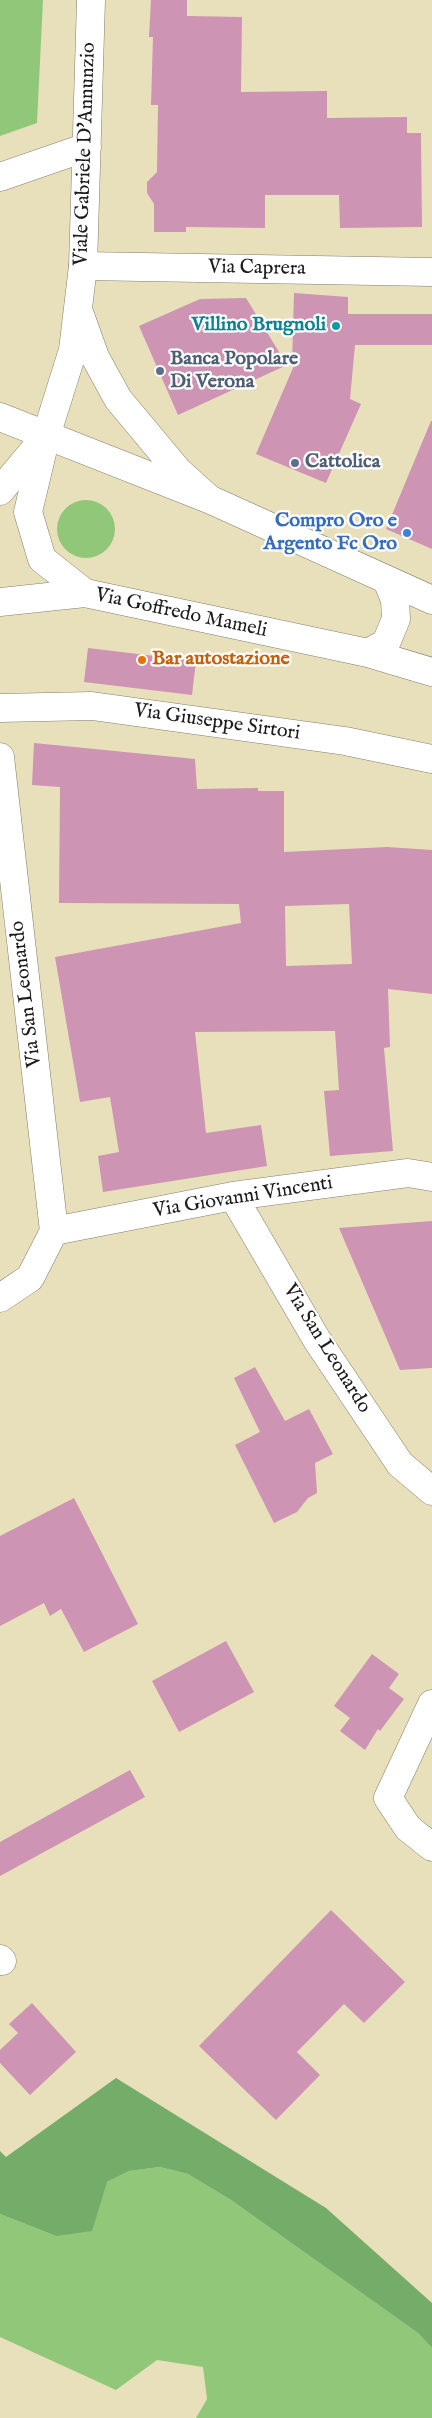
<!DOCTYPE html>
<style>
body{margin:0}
canvas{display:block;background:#e8e0bb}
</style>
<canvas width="432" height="2418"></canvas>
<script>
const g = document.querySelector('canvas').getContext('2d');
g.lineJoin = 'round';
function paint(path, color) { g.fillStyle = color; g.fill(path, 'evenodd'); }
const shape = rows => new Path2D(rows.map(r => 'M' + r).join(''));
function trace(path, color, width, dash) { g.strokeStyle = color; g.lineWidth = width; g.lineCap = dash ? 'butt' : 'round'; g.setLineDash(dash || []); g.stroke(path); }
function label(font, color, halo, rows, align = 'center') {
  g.font = font + ' "IM FELL English",serif'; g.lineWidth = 4.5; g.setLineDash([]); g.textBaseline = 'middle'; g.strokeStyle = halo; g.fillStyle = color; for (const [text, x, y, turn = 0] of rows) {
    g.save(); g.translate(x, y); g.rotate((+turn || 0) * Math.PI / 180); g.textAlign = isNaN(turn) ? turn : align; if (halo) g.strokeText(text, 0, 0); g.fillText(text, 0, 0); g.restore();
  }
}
const green = shape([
 [0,0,43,0,37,123,0,136],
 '57 529a29 29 0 1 1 58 0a29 29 0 1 1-58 0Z',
 [160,2167,188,2174,231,2200,418,2333,432,2348,432,2418,196,2418,207,2399,203,2367,157,2360,116,2390,0,2337,0,2214,56,2236,107,2182,129,2171]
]);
const forest = shape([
 [116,2078,326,2208,432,2303,432,2348,418,2333,231,2200,188,2174,160,2167,129,2171,107,2182,92,2231,56,2236,0,2214,0,2151,6,2157]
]);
const building = shape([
 [151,0,187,0,187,16,242,17,241,92,327,91,327,118,407,117,407,133,421,133,422,227,340,228,339,195,265,195,265,228,186,227,186,232,154,232,154,204,147,193,147,182,157,172,158,105,151,105,153,37,149,37],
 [294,293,348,297,348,314,432,314,432,345,355,345,350,399,361,404,326,483,256,454,296,361,292,363],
 [246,298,287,365,178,415,139,326,200,299],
 [431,421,432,421,432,549,386,529],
 [88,648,196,661,192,695,84,682],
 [34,743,195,759,197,789,258,788,258,791,284,791,284,852,387,847,432,850,432,994,388,989,390,1047,384,1048,393,1151,330,1156,324,1091,339,1090,335,1031,195,1032,206,1133,261,1125,267,1166,103,1192,98,1156,119,1152,110,1097,80,1102,55,957,241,923,239,904,59,903,60,787,32,785],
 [349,904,352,964,286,966,285,906],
 [432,1221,432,1368,400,1370,339,1228],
 [255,1367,285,1421,309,1409,333,1454,315,1463,317,1493,308,1498,297,1512,274,1523,235,1445,260,1432,234,1378],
 [74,1498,138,1624,84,1652,61,1609,50,1616,44,1603,0,1626,0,1536],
 [226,1641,254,1692,179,1732,152,1681],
 [372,1654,399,1674,389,1688,404,1699,380,1731,378,1729,365,1750,340,1731,350,1718,334,1706],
 [130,1770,145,1797,0,1876,0,1842],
 [331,1910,405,1982,364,2023,344,2004,297,2052,320,2075,276,2120,199,2046],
 [32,2003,76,2052,30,2095,0,2063,0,2050,18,2033,9,2024]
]);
const minor = shape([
 [83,266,432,272],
 [0,708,92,706,345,741,432,759],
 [0,757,54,1231],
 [233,1196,317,1340,400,1464,432,1491],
 [54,1231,233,1196,408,1173,432,1177],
 [0,1298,30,1278,54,1231],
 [432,1704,388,1798,408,1828,432,1847],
 [0,1959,2,1961]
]);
const tertiary = shape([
 [0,177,87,147],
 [80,315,95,357,118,399,178,471,208,498],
 [0,491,46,436,73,350,83,266,91,0],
 [0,602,85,593]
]);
const secondary = shape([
 [0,417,211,500,432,600],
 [46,436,28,512,42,559,85,593,368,653,432,672],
 [368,653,386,643,396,619,395,600,387,580]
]);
const markers = [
 [336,326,5,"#0f9aa8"],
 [160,371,5,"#5c6f8a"],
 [295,463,5,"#5c6f8a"],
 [407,533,5,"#3f7fe0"],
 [142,660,5,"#e8710a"]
];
const streetNames = [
 ["Viale Gabriele D'Annunzio",86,154,-88],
 ["Via Caprera",257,269,1],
 ["Via Goffredo Mameli",181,614,12],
 ["Via Giuseppe Sirtori",217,723,8],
 ["Via San Leonardo",27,994,-97],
 ["Via Giovanni Vincenti",243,1198,-9],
 ["Via San Leonardo",326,1349,58]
];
const cultureNames = [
 ["Villino Brugnoli",326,326]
];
const serviceNames = [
 ["Banca Popolare",170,360],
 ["Di Verona",170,383],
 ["Cattolica",305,463]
];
const shopNames = [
 ["Compro Oro e",397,522],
 ["Argento Fc Oro",397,545]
];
const foodNames = [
 ["Bar autostazione",152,660]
];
paint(green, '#91c779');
paint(forest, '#74ac69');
paint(building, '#cd94b3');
trace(minor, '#827e6c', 29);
trace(tertiary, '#827e6c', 29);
trace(secondary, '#827e6c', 29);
trace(minor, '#fff', 28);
trace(tertiary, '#fff', 28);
trace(secondary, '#fff', 28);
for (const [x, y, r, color] of markers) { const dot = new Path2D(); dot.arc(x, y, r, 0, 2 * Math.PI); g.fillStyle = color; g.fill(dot); trace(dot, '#fff', 2); }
label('20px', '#1c1c1c', '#fff', streetNames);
label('bold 20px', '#0d838f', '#fff', cultureNames, 'right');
label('bold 20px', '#4e5e75', '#fff', serviceNames, 'left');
label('bold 20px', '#366cbe', '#fff', shopNames, 'right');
label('bold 20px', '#c56008', '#fff', foodNames, 'left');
</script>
